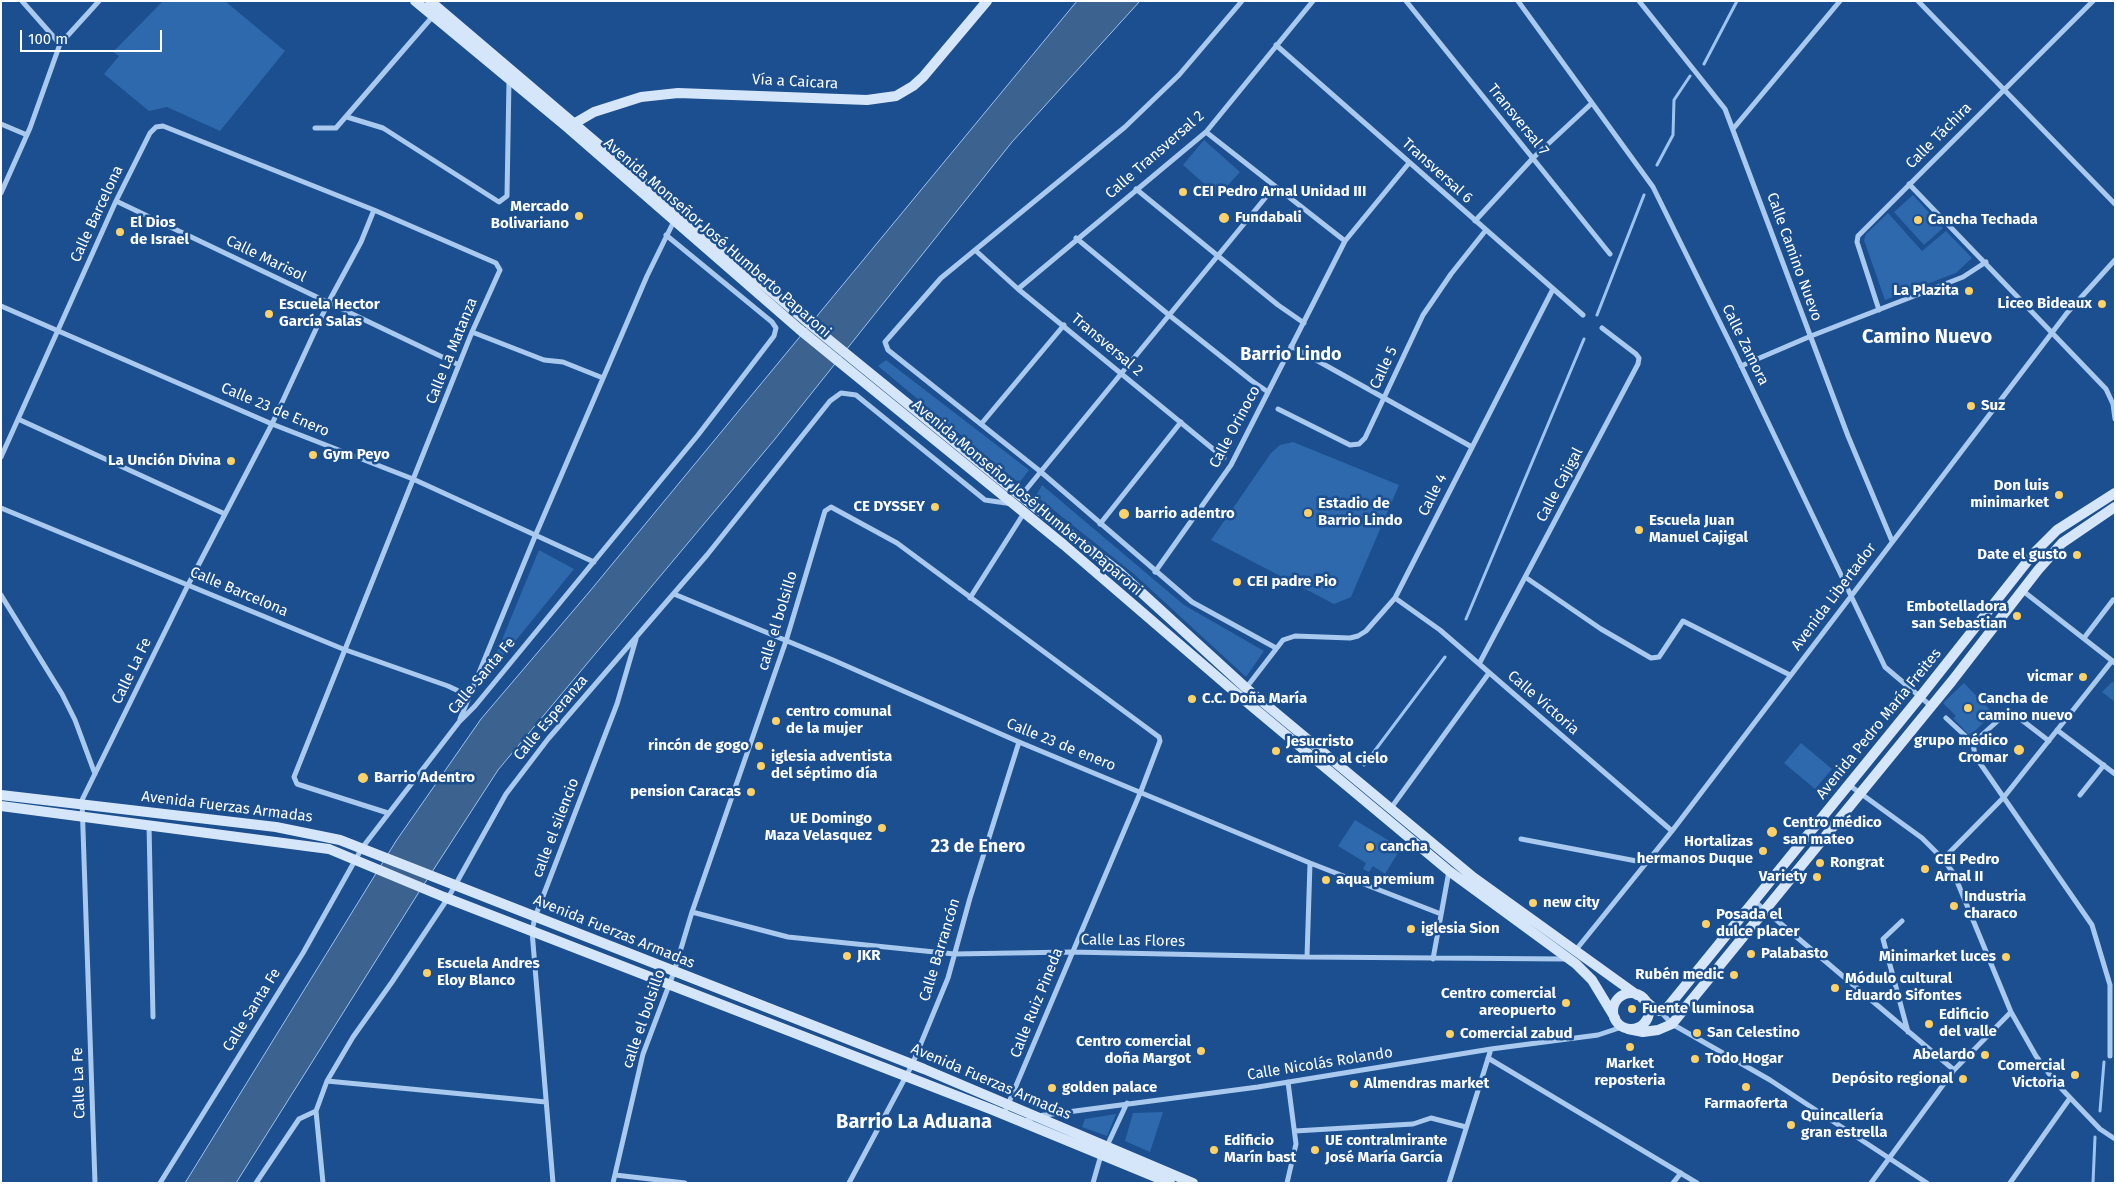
<!DOCTYPE html>
<meta charset="utf-8">
<style>
body{margin:0}
#map{position:relative;width:2116px;height:1184px;overflow:hidden;background:#1b4f8f;font-family:"Fira Sans",sans-serif}
canvas{display:block}
.frame{position:absolute;inset:0;border:2px solid #fff;pointer-events:none}
.scale{position:absolute;left:20px;top:30px;width:142px;height:22px;box-sizing:border-box;border:2px solid #fff;border-top:0;padding-left:6px;font-size:15px;line-height:18px;white-space:nowrap;color:#fff;-webkit-text-stroke:4px #1b4f8f;paint-order:stroke}
</style>
<div id="map">
<canvas width="2116" height="1184"></canvas>
<div class="frame"></div>
<div class="scale">100 m</div>
</div>
<script>
const g = document.querySelector('canvas').getContext('2d');
g.lineJoin = 'round';
function paint(path, color) { g.fillStyle = color; g.fill(path, 'evenodd'); }
const shape = rows => new Path2D(rows.map(r => 'M' + r).join(''));
function trace(path, color, width, dash) { g.strokeStyle = color; g.lineWidth = width; g.lineCap = dash ? 'butt' : 'round'; g.setLineDash(dash || []); g.stroke(path); }
function label(font, color, halo, rows, align = 'center') {
  g.font = font + ' "Fira Sans",sans-serif'; g.lineWidth = 5; g.setLineDash([]); g.textBaseline = 'middle'; g.strokeStyle = halo; g.fillStyle = color; for (const [text, x, y, turn = 0] of rows) {
    g.save(); g.translate(x, y); g.rotate((+turn || 0) * Math.PI / 180); g.textAlign = isNaN(turn) ? turn : align; if (halo) g.strokeText(text, 0, 0); g.fillText(text, 0, 0); g.restore();
  }
}
const green = shape([
 [163,1,225,1,285,51,220,131,167,107,149,111,104,74,119,56,113,52],
 [1204,140,1240,172,1218,196,1183,165],
 [1913,195,1943,228,1924,245,1894,212],
 [1888,213,1922,251,1946,231,1972,258,1956,273,1885,300,1864,240,1866,234],
 [886,360,1029,470,1019,483,878,366],
 [1293,442,1399,485,1351,597,1334,604,1211,540,1271,453,1280,445],
 [1042,485,1184,605,1264,651,1246,677,1134,574,1036,496],
 [539,550,574,569,487,676],
 [2112,682,2115,683,2115,702,2102,692],
 [1964,683,1993,713,1970,736,1953,718,1956,716,1943,703],
 [1801,743,1832,769,1815,789,1784,763],
 [1355,820,1401,848,1385,874,1373,866,1369,872,1363,869,1366,863,1338,846],
 [1163,1112,1150,1152,1125,1141,1133,1113],
 [1116,1114,1107,1136,1082,1127,1085,1119]
]);
const water = shape([
 [1077,1,1140,1,1012,142,775,439,498,770,419,892,236,1183,185,1183,396,841,481,719,590,591,1077,1]
]);
const stream = shape([
 [1704,64,1737,1],
 [1657,165,1673,135,1674,100,1690,76],
 [1597,315,1644,195],
 [1466,619,1584,339],
 [1364,765,1445,657],
 [2100,1111,2104,1062],
 [2093,1183,2095,1137]
]);
const street = shape([
 [22,1,60,44],
 [1242,1,1179,75,1125,127,941,278,885,342,888,350,1041,472,1192,602,1276,648],
 [1406,1,1610,254],
 [1518,1,1653,187,1735,353,1885,667,1931,706],
 [1639,1,1725,109,1848,436,1892,541],
 [1918,1,2115,204],
 [1276,45,1583,315],
 [347,117,383,128,499,202,507,196,509,80],
 [1,124,27,135],
 [315,128,336,128,433,16],
 [1733,129,1840,1],
 [1206,132,1345,241],
 [1909,184,2106,389,2113,404,2115,419],
 [1136,189,1278,305,1304,323],
 [1,193,30,128,60,44,99,1],
 [116,201,459,365],
 [1475,221,1533,158,1591,104],
 [1076,238,1169,315,1252,381,1268,392],
 [975,250,1018,289,1224,458],
 [1018,289,1206,132,1313,1],
 [1,306,272,424,413,479,594,562],
 [1879,310,1857,242,1858,236,2093,1],
 [472,332,544,360,563,362,603,378],
 [1291,346,1472,447],
 [1741,366,1811,336,1963,277,1986,262],
 [1278,409,1350,445,1359,444,1365,438,1423,315,1451,274,1486,230],
 [18,419,225,514],
 [982,423,1064,325],
 [1,457,116,201,150,133,156,127,163,126,374,210,496,263,500,270,472,332,294,777,297,784,388,813],
 [1020,497,1275,186],
 [1,508,343,649,448,686,469,696],
 [1100,524,1181,422],
 [1155,572,1231,465,1345,241,1409,163],
 [1525,577,1601,629,1651,658,1659,657,1683,621,1790,675],
 [2023,591,2115,663],
 [674,594,833,660,1019,742,1310,863,1441,914],
 [1,595,62,694,75,720,95,774],
 [970,598,1024,513],
 [1395,598,1440,630,1672,831],
 [2084,638,2113,600],
 [1479,664,1638,364,1639,358,1636,354,1602,328],
 [1246,688,1283,640,1295,636,1350,638,1358,636,1366,631,1395,598,1553,289],
 [1946,718,1973,743,1975,756,2092,925,2110,985,2110,1056],
 [460,719,536,534,647,276,674,221],
 [2057,730,2115,774],
 [1973,743,2002,717,2014,714,2049,741],
 [1849,785,1922,838,1943,859,1954,874,2011,1012,2036,1056,2056,1083,2100,1129,2115,1139],
 [2080,795,2104,765],
 [1391,808,1489,673],
 [149,825,153,1017],
 [1521,839,1647,863],
 [1943,859,2004,797,2112,661],
 [1754,901,1954,1070],
 [692,912,788,937,954,954,1071,952,1307,957,1565,959],
 [1902,921,1883,939,1908,1032],
 [1575,951,1672,831,2067,313,2115,260],
 [1307,957,1310,863],
 [1433,959,1449,871],
 [1660,1011,1672,1024,1770,1080,1927,1183],
 [1488,1058,1697,1183],
 [546,1102,327,1081,353,1037,392,982,448,898,506,794,548,739,707,555,830,401,841,393,856,395,985,500,1013,504],
 [1023,1122,1037,1116,1258,1087,1491,1049,1598,1035,1622,1027],
 [1295,1131,1413,1124,1431,1118,1466,1127],
 [1106,1148,1127,1103],
 [615,1175,685,1183],
 [95,1183,82,800,188,585,272,424,328,303,361,242,374,210],
 [160,1183,303,953,362,848,459,722,475,706,698,435,774,336,776,328,772,322,666,235],
 [256,1183,299,1119,316,1111],
 [323,1183,316,1111,327,1081],
 [553,1183,532,931,535,917,617,704,636,639],
 [613,1183,643,1054,674,972,692,912,786,641,825,511,831,507,897,543,1159,737,1160,741,1141,791,1004,1114],
 [849,1183,912,1065,948,978,970,898,1019,742],
 [1093,1183,1101,1155],
 [1287,1183,1296,1144,1288,1082],
 [1449,1183,1491,1049],
 [1673,1183,1681,1173],
 [1871,1183,1954,1070,2011,1012],
 [2010,1183,2070,1098]
]);
const secondary = shape([
 [415,1,568,128,799,329,1064,545,1243,699,1449,871,1576,964,1592,980,1615,1018],
 [430,1,806,321,1017,493,1119,572,1246,688,1473,877,1637,995],
 [570,126,594,112,641,97,678,93,867,100,896,96,913,86,923,77,987,1],
 [1,795,276,827,340,840,924,1069,1193,1183],
 [1,806,329,849,444,897,993,1110,1170,1183],
 '1613 1011a18 18 0 1 1 36 0a18 18 0 1 1-36 0Z',
 [1642,998,1655,1009,1660,1011,1667,1008,1920,697,2034,553,2057,530,2115,493],
 [1628,1029,1643,1032,1658,1030,1672,1024,1952,681,2038,570,2062,543,2115,507]
]);
const markers = [
 [1183,192,5,"#ffd166"],
 [579,216,5,"#ffd166"],
 [1224,218,6,"#ffd166"],
 [1918,220,5,"#ffd166"],
 [120,232,5,"#ffd166"],
 [1969,291,5,"#ffd166"],
 [2102,304,5,"#ffd166"],
 [269,314,5,"#ffd166"],
 [1971,406,5,"#ffd166"],
 [313,455,5,"#ffd166"],
 [231,461,5,"#ffd166"],
 [2059,495,5,"#ffd166"],
 [935,507,5,"#ffd166"],
 [1308,513,5,"#ffd166"],
 [1124,514,6,"#ffd166"],
 [1639,530,5,"#ffd166"],
 [2077,555,5,"#ffd166"],
 [1237,582,5,"#ffd166"],
 [2017,616,5,"#ffd166"],
 [2083,677,5,"#ffd166"],
 [1192,699,5,"#ffd166"],
 [1968,708,5,"#ffd166"],
 [776,721,5,"#ffd166"],
 [759,746,5,"#ffd166"],
 [2019,750,6,"#ffd166"],
 [1276,751,5,"#ffd166"],
 [761,766,5,"#ffd166"],
 [363,778,6,"#ffd166"],
 [751,792,5,"#ffd166"],
 [882,828,5,"#ffd166"],
 [1772,832,6,"#ffd166"],
 [1370,847,5,"#ffd166"],
 [1763,851,5,"#ffd166"],
 [1820,863,5,"#ffd166"],
 [1925,869,5,"#ffd166"],
 [1817,877,5,"#ffd166"],
 [1326,880,5,"#ffd166"],
 [1533,903,5,"#ffd166"],
 [1954,906,5,"#ffd166"],
 [1706,924,5,"#ffd166"],
 [1411,929,5,"#ffd166"],
 [1751,954,5,"#ffd166"],
 [847,956,5,"#ffd166"],
 [2006,957,5,"#ffd166"],
 [427,973,5,"#ffd166"],
 [1734,975,5,"#ffd166"],
 [1835,988,5,"#ffd166"],
 [1566,1003,5,"#ffd166"],
 [1632,1009,5,"#ffd166"],
 [1929,1024,5,"#ffd166"],
 [1697,1033,5,"#ffd166"],
 [1450,1034,5,"#ffd166"],
 [1630,1047,5,"#ffd166"],
 [1201,1051,5,"#ffd166"],
 [1985,1055,5,"#ffd166"],
 [1695,1059,5,"#ffd166"],
 [2075,1075,5,"#ffd166"],
 [1963,1079,5,"#ffd166"],
 [1354,1084,5,"#ffd166"],
 [1746,1087,5,"#ffd166"],
 [1052,1088,5,"#ffd166"],
 [1791,1125,5,"#ffd166"],
 [1214,1150,5,"#ffd166"],
 [1315,1150,5,"#ffd166"]
];
const streetNames = [
 ["Vía a Caicara",795,82,3],
 ["Transversal 7",1518,120,51],
 ["Calle Táchira",1939,136,-45],
 ["Calle Transversal 2",1155,155,-41],
 ["Transversal 6",1437,171,42],
 ["Calle Barcelona",97,214,-65],
 ["Avenida Monseñor José Humberto Paparoni",717,238,41],
 ["Calle Camino Nuevo",1794,257,70],
 ["Calle Marisol",266,259,26],
 ["Transversal 2",1107,345,40],
 ["Calle Zamora",1745,345,64],
 ["Calle La Matanza",452,351,-68],
 ["Calle 5",1384,368,-65],
 ["Calle 23 de Enero",275,410,23],
 ["Calle Orinoco",1235,427,-62],
 ["Calle Cajigal",1560,485,-62],
 ["Calle 4",1433,495,-63],
 ["Avenida Monseñor José Humberto Paparoni",1027,498,40],
 ["Calle Barcelona",239,592,23],
 ["Avenida Libertador",1834,597,-53],
 ["calle el bolsillo",778,621,-73],
 ["Calle La Fe",132,671,-64],
 ["Calle Santa Fe",482,676,-50],
 ["Calle Victoria",1543,703,41],
 ["Calle Esperanza",551,718,-50],
 ["Avenida Pedro María Freites",1879,724,-51],
 ["Calle 23 de enero",1061,745,22],
 ["Avenida Fuerzas Armadas",227,807,7],
 ["calle el silencio",556,828,-69],
 ["Avenida Fuerzas Armadas",614,932,22],
 ["Calle Las Flores",1133,941,1],
 ["Calle Barrancón",940,950,-73],
 ["Calle Ruiz Pineda",1037,1003,-68],
 ["Calle Santa Fe",252,1010,-58],
 ["calle el bolsillo",644,1019,-71],
 ["Calle Nicolás Rolando",1320,1064,-9],
 ["Avenida Fuerzas Armadas",991,1082,23],
 ["Calle La Fe",79,1083,-92]
];
const poiNames = [
 ["CEI Pedro Arnal Unidad III",1193,192],
 ["Mercado",569,207,"right"],
 ["Bolivariano",569,224,"right"],
 ["Fundabali",1235,218],
 ["Cancha Techada",1928,220],
 ["El Dios",130,223],
 ["de Israel",130,240],
 ["La Plazita",1959,291,"right"],
 ["Liceo Bideaux",2092,304,"right"],
 ["Escuela Hector",279,305],
 ["García Salas",279,322],
 ["Suz",1981,406],
 ["Gym Peyo",323,455],
 ["La Unción Divina",221,461,"right"],
 ["Don luis",2049,486,"right"],
 ["minimarket",2049,503,"right"],
 ["Estadio de",1318,504],
 ["Barrio Lindo",1318,521],
 ["CE DYSSEY",925,507,"right"],
 ["barrio adentro",1135,514],
 ["Escuela Juan",1649,521],
 ["Manuel Cajigal",1649,538],
 ["Date el gusto",2067,555,"right"],
 ["CEI padre Pio",1247,582],
 ["Embotelladora",2007,607,"right"],
 ["san Sebastian",2007,624,"right"],
 ["vicmar",2073,677,"right"],
 ["C.C. Doña María",1202,699],
 ["Cancha de",1978,699],
 ["camino nuevo",1978,716],
 ["centro comunal",786,712],
 ["de la mujer",786,729],
 ["grupo médico",2008,741,"right"],
 ["Cromar",2008,758,"right"],
 ["Jesucristo",1286,742],
 ["camino al cielo",1286,759],
 ["rincón de gogo",749,746,"right"],
 ["iglesia adventista",771,757],
 ["del séptimo día",771,774],
 ["Barrio Adentro",374,778],
 ["pension Caracas",741,792,"right"],
 ["UE Domingo",872,819,"right"],
 ["Maza Velasquez",872,836,"right"],
 ["Centro médico",1783,823],
 ["san mateo",1783,840],
 ["Hortalizas",1753,842,"right"],
 ["hermanos Duque",1753,859,"right"],
 ["cancha",1380,847],
 ["CEI Pedro",1935,860],
 ["Arnal II",1935,877],
 ["Rongrat",1830,863],
 ["Variety",1807,877,"right"],
 ["aqua premium",1336,880],
 ["Industria",1964,897],
 ["characo",1964,914],
 ["new city",1543,903],
 ["Posada el",1716,915],
 ["dulce placer",1716,932],
 ["iglesia Sion",1421,929],
 ["Palabasto",1761,954],
 ["JKR",857,956],
 ["Minimarket luces",1996,957,"right"],
 ["Escuela Andres",437,964],
 ["Eloy Blanco",437,981],
 ["Rubén medic",1724,975,"right"],
 ["Módulo cultural",1845,979],
 ["Eduardo Sifontes",1845,996],
 ["Centro comercial",1556,994,"right"],
 ["areopuerto",1556,1011,"right"],
 ["Fuente luminosa",1642,1009],
 ["Edificio",1939,1015],
 ["del valle",1939,1032],
 ["San Celestino",1707,1033],
 ["Comercial zabud",1460,1034],
 ["Centro comercial",1191,1042,"right"],
 ["doña Margot",1191,1059,"right"],
 ["Abelardo",1975,1055,"right"],
 ["Todo Hogar",1705,1059],
 ["Market",1630,1064,"center"],
 ["reposteria",1630,1081,"center"],
 ["Comercial",2065,1066,"right"],
 ["Victoria",2065,1083,"right"],
 ["Depósito regional",1953,1079,"right"],
 ["Almendras market",1364,1084],
 ["golden palace",1062,1088],
 ["Farmaoferta",1746,1104,"center"],
 ["Quincallería",1801,1116],
 ["gran estrella",1801,1133],
 ["Edificio",1224,1141],
 ["Marín bast",1224,1158],
 ["UE contralmirante",1325,1141],
 ["José María García",1325,1158]
];
const quarterNames = [
 ["Barrio Lindo",1291,355],
 ["23 de Enero",978,847]
];
const districtNames = [
 ["Camino Nuevo",1927,337],
 ["Barrio La Aduana",914,1122]
];
paint(green, '#2e69ad');
paint(water, '#3c6290');
trace(water, '#9cc4f0', 1);
trace(stream, '#9cc4f0', 3);
trace(street, '#a9c9ee', 5);
trace(secondary, '#d6e6fa', 10);
for (const [x, y, r, color] of markers) { const dot = new Path2D(); dot.arc(x, y, r, 0, 2 * Math.PI); g.fillStyle = color; g.fill(dot); trace(dot, '#1b4f8f', 2); }
label('15px', '#fff', '#1b4f8f', streetNames);
label('bold 15px', '#fff', '#1b4f8f', poiNames, 'left');
label('bold 18px', '#fff', '#1b4f8f', quarterNames);
label('bold 20px', '#fff', '#1b4f8f', districtNames);
</script>
